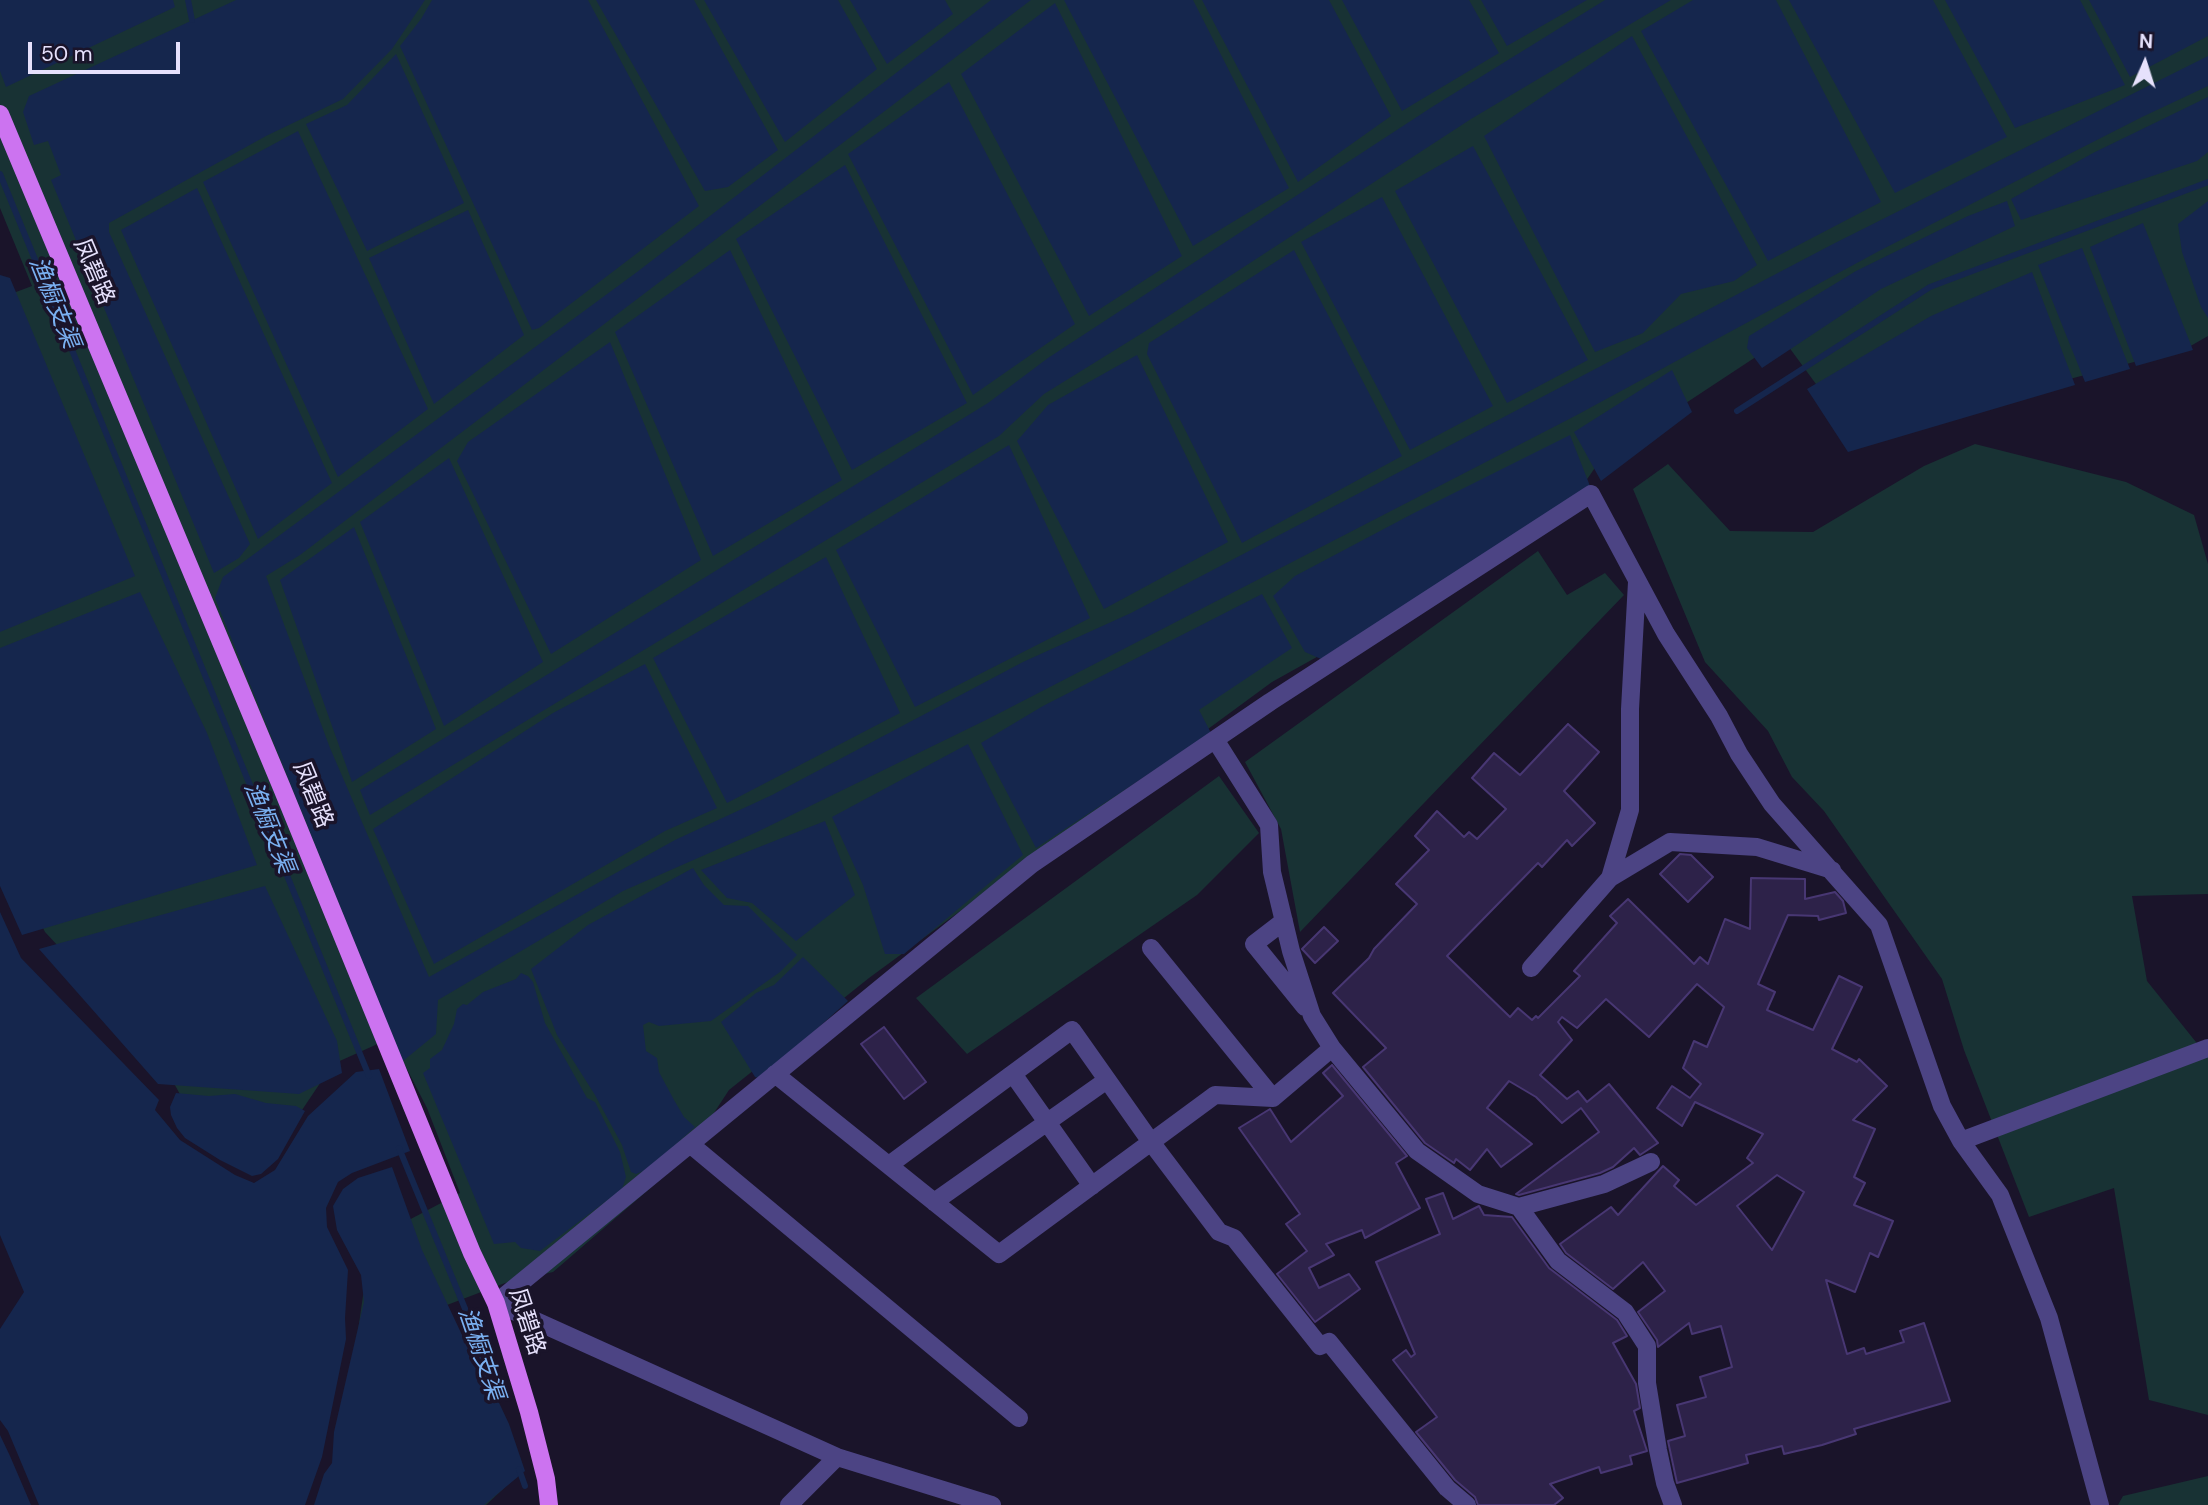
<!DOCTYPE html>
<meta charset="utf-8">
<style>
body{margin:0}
#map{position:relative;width:2208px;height:1505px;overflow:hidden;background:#1a142a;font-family:"DM Sans",sans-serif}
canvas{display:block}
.north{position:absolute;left:2110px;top:28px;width:70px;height:70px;-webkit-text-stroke:5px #1a142a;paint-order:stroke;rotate:3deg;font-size:19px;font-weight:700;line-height:28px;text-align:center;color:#e6e1fc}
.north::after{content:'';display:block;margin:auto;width:24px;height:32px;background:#e6e1fc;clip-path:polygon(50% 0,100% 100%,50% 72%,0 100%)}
.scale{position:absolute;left:28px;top:42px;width:152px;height:32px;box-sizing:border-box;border:4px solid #e6e1fc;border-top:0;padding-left:9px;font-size:21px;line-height:24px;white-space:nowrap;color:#e6e1fc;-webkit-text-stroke:5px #1a142a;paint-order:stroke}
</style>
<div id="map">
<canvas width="2208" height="1505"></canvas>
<div class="north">N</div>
<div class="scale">50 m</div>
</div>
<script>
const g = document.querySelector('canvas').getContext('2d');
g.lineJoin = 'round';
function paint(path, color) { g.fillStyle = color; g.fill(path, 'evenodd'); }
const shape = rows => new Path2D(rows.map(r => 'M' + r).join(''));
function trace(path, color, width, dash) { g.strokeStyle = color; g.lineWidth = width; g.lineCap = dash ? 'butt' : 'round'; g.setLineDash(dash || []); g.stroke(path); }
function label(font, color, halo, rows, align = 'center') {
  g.font = font + ' "DM Sans","Noto Sans SC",sans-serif'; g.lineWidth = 7; g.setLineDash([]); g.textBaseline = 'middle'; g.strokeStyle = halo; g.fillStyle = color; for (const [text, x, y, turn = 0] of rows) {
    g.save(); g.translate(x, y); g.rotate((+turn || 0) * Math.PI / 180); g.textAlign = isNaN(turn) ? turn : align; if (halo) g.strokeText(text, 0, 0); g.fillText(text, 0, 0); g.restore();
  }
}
const green = shape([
 [0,0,2208,0,2208,336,2187,348,1854,436,1783,339,1601,459,1557,523,1272,682,869,978,729,1090,683,1160,553,1272,505,1283,447,1305,517,1476,486,1505,333,1505,371,1240,460,1193,427,1108,391,1038,333,1064,269,1159,201,1133,157,1052,45,932,0,840,0,298,32,286,0,208],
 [1975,444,2126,482,2194,515,2208,564,2208,894,2132,896,2147,981,2208,1057,2208,1415,2149,1400,2114,1188,2029,1217,1964,1050,1942,979,1824,811,1792,777,1768,731,1705,662,1633,489,1668,464,1730,531,1813,532,1924,466],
 [1538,551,1567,595,1605,573,1624,595,1300,932,1281,829,1245,762],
 [1219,776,1259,833,1197,895,967,1054,916,998],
 [2208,1476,2208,1505,2118,1505,2123,1496]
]);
const water = shape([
 [0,0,173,0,175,7,6,87,0,71],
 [236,0,425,0,392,49,343,99,266,136,109,223,109,232,250,544,239,558,214,573,51,180,61,175,48,141,34,145,23,112,29,96],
 [432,0,588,0,699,206,539,328,532,330,400,46,421,19],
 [596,0,694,0,778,150,728,187,705,191],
 [704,0,838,0,877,69,785,142],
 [850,0,945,0,953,14,887,64],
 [991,0,1031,0,300,555,266,576,330,748,429,977,675,840,772,795,1023,662,1131,613,1833,244,2208,56,2208,86,2142,117,1879,251,1575,416,988,719,757,832,623,891,438,1000,436,1034,403,1061,215,598,223,577,637,272],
 [1064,0,1193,0,1289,188,1193,246],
 [1202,0,1329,0,1391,116,1298,182],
 [1342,0,1469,0,1499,53,1402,111],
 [1481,0,1587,0,1507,46],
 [1605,0,1671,0,1471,119,1144,332,1044,394,999,436,370,815,360,790,988,403,1048,358,1432,107],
 [1693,0,1776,0,1881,202,1768,261,1641,31],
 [1789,0,1933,0,2007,137,1895,193],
 [1945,0,2080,0,2125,85,2015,128],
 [2089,0,2208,0,2208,36,2130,77],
 [1055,3,1182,256,1089,316,961,74],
 [1632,36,1757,265,1734,281,1681,294,1643,333,1595,352,1484,136],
 [396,54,464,203,367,251,306,124,347,105],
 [949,82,1075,324,973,395,848,154],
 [2208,97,2208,152,2197,161,2021,220,2011,199,2093,153],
 [298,131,428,409,338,477,203,182],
 [1473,146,1588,360,1507,403,1395,191],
 [845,165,967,403,852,470,736,239],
 [197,188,332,483,258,539,121,230],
 [1382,197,1493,406,1410,450,1301,242],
 [2007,201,2015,226,1881,289,1762,368,1747,348,1749,336,1856,271,1968,216],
 [2208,201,2208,318,2201,307,2182,252,2178,224],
 [468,210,524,335,434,404,369,258],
 [2143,223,2193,350,2136,366,2090,247],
 [2082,248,2130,369,2085,382,2038,265],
 [730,250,842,480,713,556,615,332],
 [1294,250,1402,456,1242,543,1147,354,1149,343],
 [2032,272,2075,385,1848,452,1807,389,1931,316],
 [0,275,10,278,135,576,0,632],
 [610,342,701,560,551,654,457,461,468,442],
 [1137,355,1228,542,1104,609,1017,441,1048,405],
 [1672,370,1692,412,1601,481,1574,432],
 [1570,435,1590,486,1321,659,1305,652,1273,596,1295,576,1414,513],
 [1009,445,1090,618,915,707,836,550],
 [449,458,543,662,444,726,360,522],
 [354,527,436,729,352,782,280,580],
 [826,557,900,713,727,803,653,658],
 [140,592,207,733,257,865,22,935,0,886,0,648],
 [1262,594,1292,648,1199,710,1211,733,1036,848,981,743,1043,706],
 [645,664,717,808,665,831,434,964,373,829,553,713],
 [968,744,1023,855,904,954,885,954,863,885,832,817],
 [825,821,855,895,796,941,752,903,727,898,701,870],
 [693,868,704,885,724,905,748,906,797,955,780,972,711,1021,659,1026,649,1022,643,1025,646,1051,657,1058,659,1072,674,1100,684,1117,695,1127,648,1169,636,1174,631,1172,622,1145,595,1095,557,1035,531,969,588,925],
 [265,886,337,1041,342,1073,299,1094,158,1084,39,949],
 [0,912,21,958,159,1100,155,1110,180,1140,235,1175,254,1183,275,1170,308,1116,356,1072,379,1069,410,1151,352,1173,338,1182,326,1208,327,1227,348,1270,345,1318,346,1339,322,1457,305,1505,39,1505,8,1431,0,1420,0,1329,24,1292,0,1235],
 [803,957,848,1001,761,1079,755,1077,721,1022,756,993,774,985],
 [521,973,528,976,533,982,545,1023,587,1098,595,1102,620,1152,626,1177,622,1189,540,1251,521,1248,515,1242,494,1244,423,1073,430,1068,430,1059,442,1050,454,1024,457,1009,463,1004,467,1005,483,992,516,979],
 [176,1093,209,1096,235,1094,266,1103,296,1106,305,1111,278,1159,261,1174,252,1176,220,1160,185,1138,177,1128,171,1115,170,1107],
 [392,1167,422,1250,470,1352,478,1358,509,1424,525,1471,484,1505,314,1505,324,1474,332,1463,334,1432,364,1302,361,1275,337,1230,333,1206,343,1189,358,1178],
 [0,1435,10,1456,31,1505,0,1505]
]);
const stream = shape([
 [188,0,192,20],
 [0,174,369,1076],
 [1737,411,1930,287,2208,182],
 [399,1148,475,1333,493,1392],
 [519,1469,525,1486]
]);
const building = shape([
 [1568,724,1599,752,1564,791,1595,823,1572,846,1567,840,1542,867,1538,863,1447,956,1510,1017,1518,1008,1532,1020,1536,1016,1538,1018,1580,976,1574,971,1617,923,1610,916,1628,899,1694,964,1700,957,1708,964,1725,919,1750,929,1751,878,1805,879,1805,899,1835,892,1843,901,1846,913,1819,920,1818,916,1788,915,1758,984,1775,992,1767,1010,1813,1030,1839,976,1862,987,1832,1049,1857,1062,1859,1059,1887,1086,1853,1120,1875,1129,1854,1177,1865,1183,1854,1205,1893,1221,1878,1257,1870,1253,1855,1292,1826,1280,1847,1354,1864,1348,1866,1354,1904,1342,1900,1331,1924,1323,1950,1401,1854,1429,1856,1434,1822,1445,1784,1454,1782,1446,1746,1455,1748,1463,1677,1483,1668,1441,1685,1436,1677,1405,1706,1397,1700,1377,1732,1367,1721,1326,1692,1334,1689,1323,1658,1347,1657,1340,1638,1312,1665,1291,1643,1262,1613,1289,1566,1253,1560,1244,1611,1207,1618,1215,1663,1166,1679,1180,1674,1186,1696,1205,1753,1163,1747,1158,1763,1134,1695,1102,1682,1126,1657,1108,1672,1086,1690,1098,1701,1084,1683,1068,1694,1041,1707,1047,1724,1007,1697,984,1649,1037,1606,999,1577,1028,1562,1017,1558,1022,1572,1040,1540,1075,1567,1099,1578,1091,1587,1102,1609,1084,1658,1143,1640,1155,1634,1148,1613,1167,1600,1173,1519,1195,1516,1194,1599,1132,1581,1108,1562,1123,1536,1097,1509,1081,1487,1108,1532,1144,1501,1167,1487,1149,1470,1170,1456,1159,1454,1163,1425,1143,1363,1067,1386,1048,1333,993,1369,958,1374,949,1417,904,1396,884,1429,850,1415,836,1437,811,1464,837,1469,832,1477,839,1506,809,1472,778,1494,753,1520,775,1568,724],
 [1777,1175,1804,1192,1772,1250,1737,1206,1777,1175],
 [1680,854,1691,855,1713,877,1688,902,1660,874,1680,854],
 [1324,927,1338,941,1315,963,1302,949,1324,927],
 [884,1027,926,1082,904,1099,861,1044,884,1027],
 [1332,1065,1407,1156,1396,1163,1420,1208,1365,1238,1362,1230,1326,1244,1334,1255,1309,1268,1319,1288,1349,1274,1360,1289,1315,1322,1277,1274,1307,1251,1286,1224,1300,1214,1239,1128,1270,1109,1291,1142,1343,1096,1323,1073,1332,1065],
 [1443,1193,1453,1219,1479,1206,1484,1215,1512,1217,1549,1268,1617,1320,1627,1336,1613,1343,1636,1384,1640,1408,1634,1411,1647,1451,1630,1456,1632,1464,1601,1473,1599,1467,1550,1484,1563,1498,1554,1505,1478,1505,1475,1497,1455,1480,1416,1432,1437,1417,1393,1360,1406,1350,1411,1357,1415,1354,1376,1262,1440,1234,1426,1199,1443,1193]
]);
const minor = shape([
 [1637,582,1630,709,1630,810,1610,878,1670,842,1757,847,1832,870],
 [1284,921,1254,944,1305,1007],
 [1151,948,1273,1098],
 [1531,968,1610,878],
 [1332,1048,1417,1151,1478,1194,1519,1207,1604,1184,1651,1162],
 [775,1074,999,1254,1215,1095,1273,1098,1332,1048,1312,1016,1291,951,1272,872,1269,825,1216,741],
 [1013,1074,1092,1186],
 [1961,1141,2000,1195,2049,1318,2100,1505],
 [690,1144,1019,1418],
 [889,1165,1072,1030,1151,1142,1219,1232,1234,1238,1320,1346,1329,1342,1447,1488,1467,1505],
 [934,1202,1107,1080],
 [1519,1207,1558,1261,1625,1312,1647,1346,1647,1383,1658,1450,1665,1483,1673,1505],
 [789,1505,837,1457],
 [992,1505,837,1457,496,1303,1032,864,1270,702,1591,494,1666,634,1719,716,1739,754,1772,804,1879,925,1942,1106,1961,1141,2208,1048]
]);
const major = shape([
 [0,114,282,788,472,1253,496,1303,529,1412,546,1479,549,1505]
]);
const streetNames = [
 ["凤碧路",93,272,67],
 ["凤碧路",312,795,68],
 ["凤碧路",526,1322,72]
];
const waterNames = [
 ["渔橱支渠",53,303,68],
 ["渔橱支渠",268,828,68],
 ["渔橱支渠",480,1354,71]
];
paint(green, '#183234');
paint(water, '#15264d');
trace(stream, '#15264d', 6);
paint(building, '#2d2249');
trace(building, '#483773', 2);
trace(minor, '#4c4484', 18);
trace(major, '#cc73f0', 18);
label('23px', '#e6e1fc', '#1a142a', streetNames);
label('italic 24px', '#7ab0f1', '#1a142a', waterNames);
</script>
